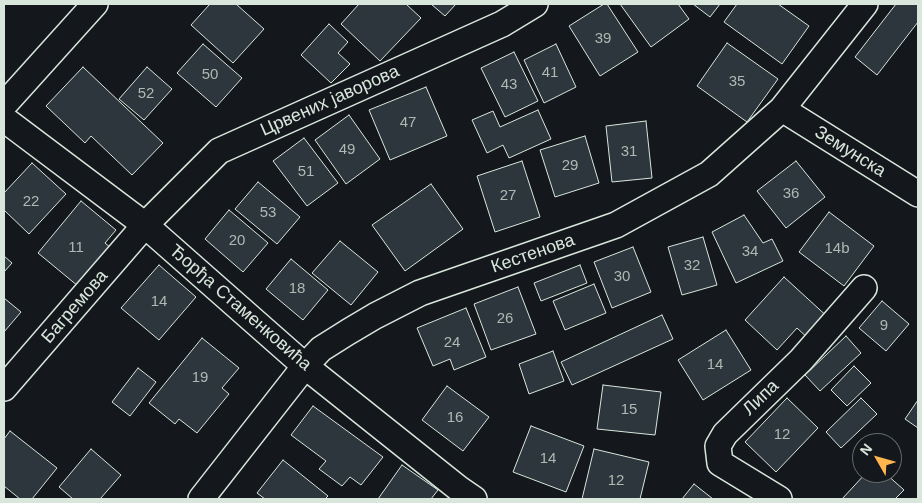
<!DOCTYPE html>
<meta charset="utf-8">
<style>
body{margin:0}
#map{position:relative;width:922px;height:503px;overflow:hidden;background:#14181c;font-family:Arial,sans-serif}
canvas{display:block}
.frame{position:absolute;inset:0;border:5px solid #d8e6dc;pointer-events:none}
.north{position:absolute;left:852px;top:433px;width:50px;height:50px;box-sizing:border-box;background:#14181c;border:1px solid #626a69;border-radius:50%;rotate:308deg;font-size:14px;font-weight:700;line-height:20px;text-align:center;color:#d8e6dc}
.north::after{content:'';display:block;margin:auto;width:18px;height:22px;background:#ffb74d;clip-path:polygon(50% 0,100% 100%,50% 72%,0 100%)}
</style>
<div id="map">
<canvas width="922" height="503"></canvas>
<div class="frame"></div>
<div class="north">N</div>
</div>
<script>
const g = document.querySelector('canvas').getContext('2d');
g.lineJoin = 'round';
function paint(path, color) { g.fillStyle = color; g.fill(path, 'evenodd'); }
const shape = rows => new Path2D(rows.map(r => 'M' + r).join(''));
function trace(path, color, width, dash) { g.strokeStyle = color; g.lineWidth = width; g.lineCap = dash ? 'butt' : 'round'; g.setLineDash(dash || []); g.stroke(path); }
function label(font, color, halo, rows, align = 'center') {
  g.font = font + ' Arial,sans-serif'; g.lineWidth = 4; g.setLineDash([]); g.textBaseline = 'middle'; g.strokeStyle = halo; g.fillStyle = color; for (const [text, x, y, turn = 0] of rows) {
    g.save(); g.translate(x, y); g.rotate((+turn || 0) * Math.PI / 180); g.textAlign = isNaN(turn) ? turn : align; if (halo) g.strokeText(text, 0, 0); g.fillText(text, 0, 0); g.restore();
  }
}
const building = shape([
 [210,4,236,4,264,29,233,63,191,25,210,4],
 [359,4,406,4,421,18,380,61,341,24,359,4],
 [431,4,456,4,445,16,431,4],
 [604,4,607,4,638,52,600,76,569,26,604,4],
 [620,4,678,4,689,19,651,47,620,4],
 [693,4,720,4,710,17,693,4],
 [737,4,778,4,809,26,782,64,724,22,737,4],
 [896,4,918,4,918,22,877,75,855,57,896,4],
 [329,24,348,42,338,53,350,64,331,83,301,55,329,24],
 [727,43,778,79,747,122,697,86,727,43],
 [203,44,242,78,216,107,177,73,203,44],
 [556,44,576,87,544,103,524,60,556,44],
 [514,52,538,101,505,117,481,68,514,52],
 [83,67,163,143,132,175,91,136,85,143,46,106,83,67],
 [147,67,172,89,144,120,119,99,147,67],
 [426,87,447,136,390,160,369,110,426,87],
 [538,110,551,139,509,158,503,145,487,153,472,120,493,111,500,127,538,110],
 [349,115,380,159,346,184,315,140,349,115],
 [646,121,652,178,612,182,606,126,646,121],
 [585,136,599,183,555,197,540,150,585,136],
 [304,138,338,183,307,206,273,161,304,138],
 [522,161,540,217,495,232,477,176,522,161],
 [796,161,825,197,786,228,757,191,796,161],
 [32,163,66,194,29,234,4,210,4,193,32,163],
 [258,182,300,217,277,244,235,209,258,182],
 [431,184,463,229,405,271,372,225,431,184],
 [81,201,116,230,105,243,116,252,84,291,38,253,81,201],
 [229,210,268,243,243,272,205,239,229,210],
 [829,212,874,246,844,286,799,252,829,212],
 [744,215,763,243,772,239,783,261,736,283,712,232,744,215],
 [703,237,717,285,682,295,668,247,703,237],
 [340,241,378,272,351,305,312,273,340,241],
 [633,247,651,292,612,308,594,262,633,247],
 [4,256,12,263,4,272,4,256],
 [291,259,328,290,303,320,266,289,291,259],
 [159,265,196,297,159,340,121,308,159,265],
 [580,265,587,283,541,301,534,283,580,265],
 [784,277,831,320,811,341,797,328,777,350,745,320,784,277],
 [594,284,606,313,565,330,553,301,594,284],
 [518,287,536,334,491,350,474,304,518,287],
 [4,298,21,312,4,332,4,298],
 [882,301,909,324,886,351,859,328,882,301],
 [466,308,486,357,454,370,450,359,433,366,417,328,466,308],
 [662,315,673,339,572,385,561,362,662,315],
 [726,330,751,370,703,400,678,360,726,330],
 [846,336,861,353,820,391,805,375,846,336],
 [202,338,239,368,222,388,229,394,197,433,179,419,175,424,149,403,202,338],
 [553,351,564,381,529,394,519,364,553,351],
 [854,366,871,383,847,406,831,390,854,366],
 [138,368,156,382,130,416,112,402,138,368],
 [603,385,661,392,655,435,597,429,603,385],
 [447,386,489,417,463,451,422,420,447,386],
 [787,398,818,428,776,472,745,442,787,398],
 [861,398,877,414,841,448,826,432,861,398],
 [918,400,918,428,905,419,918,400],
 [313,406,383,457,361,485,350,477,342,486,319,469,326,461,291,435,313,406],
 [531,426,584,446,566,492,513,472,531,426],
 [10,431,57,468,32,499,20,499,4,486,4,439,10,431],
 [91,449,121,475,100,499,73,499,59,487,91,449],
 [594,449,649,462,640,499,582,499,594,449],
 [283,460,328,496,325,499,265,499,257,493,283,460],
 [402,465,438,490,431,499,378,499,402,465],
 [866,473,885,473,904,490,895,499,842,499,866,473],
 [694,484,713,499,682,499,694,484]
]);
const minor = shape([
 [4,105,95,4],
 [782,109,918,194],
 [4,119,145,225,305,366,458,488,474,499],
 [4,388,145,225,219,151,502,24,535,4],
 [201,499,305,366,321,349,348,332,375,316,420,293,616,225,709,174,782,109,865,4],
 [779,499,720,463,718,446,725,434,801,360,864,288]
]);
const numberNames = [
 ["39",603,39],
 ["41",550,73],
 ["50",210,75],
 ["35",737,82],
 ["43",509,85],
 ["52",146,94],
 ["47",408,123],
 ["49",347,150],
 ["31",629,152],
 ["29",570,166],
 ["51",306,172],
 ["36",791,194],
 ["27",508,196],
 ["22",31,202],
 ["53",268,213],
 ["20",237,241],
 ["11",76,248],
 ["14b",837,249],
 ["34",750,252],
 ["32",692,266],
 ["30",622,277],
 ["18",297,289],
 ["14",159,302],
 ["26",505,319],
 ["9",884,326],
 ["24",452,343],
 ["14",715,365],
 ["19",200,378],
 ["15",629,410],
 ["16",455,418],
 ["12",782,435],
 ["14",548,459],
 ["12",616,481]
];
const streetNames = [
 ["Црвених јаворова",330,101,-24],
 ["Земунска",850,152,32],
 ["Кестенова",533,254,-19],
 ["Багремова",75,307,-49],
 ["Ђорђа Стаменковића",240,308,41],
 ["Липа",761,398,-44]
];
paint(building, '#2c363c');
trace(building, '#d8e6dc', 1);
trace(minor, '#d8e6dc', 28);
trace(minor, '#14181c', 25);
label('15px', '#adbab4', null, numberNames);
label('18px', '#d8e6dc', '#14181c', streetNames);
</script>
